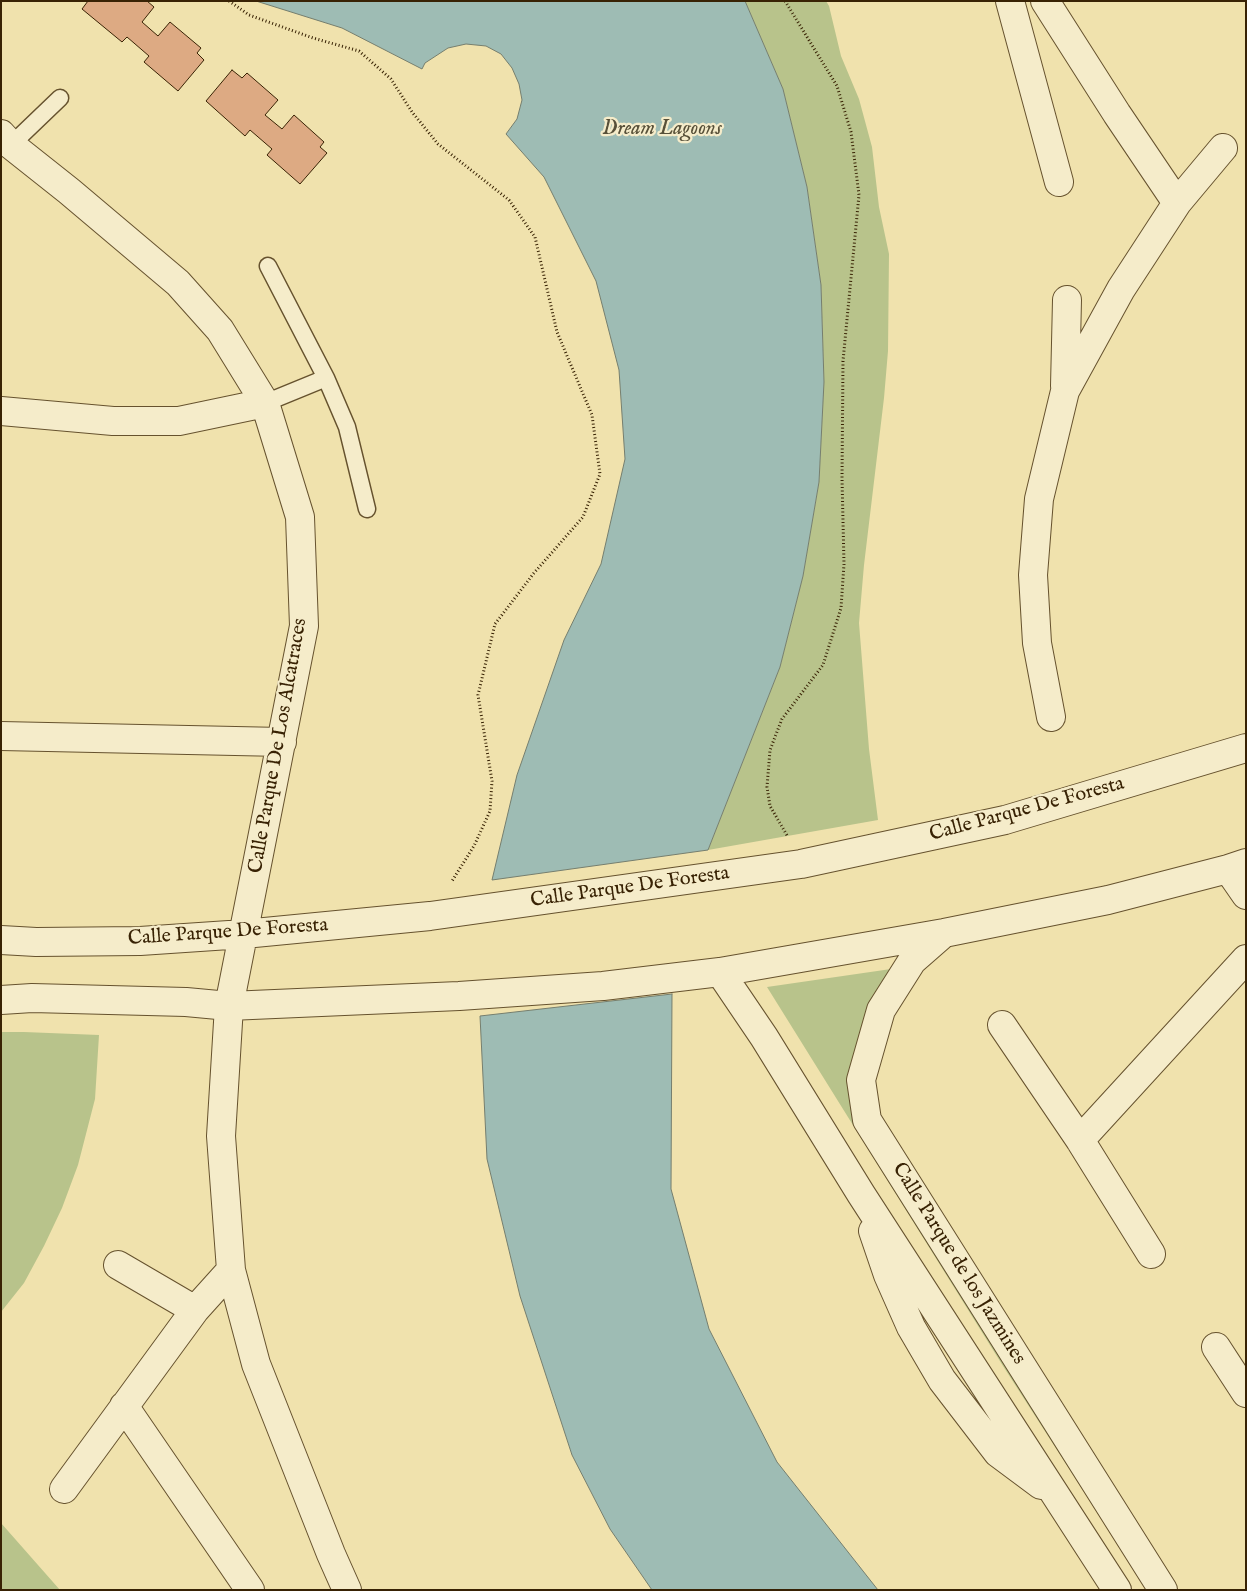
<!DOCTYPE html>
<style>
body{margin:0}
#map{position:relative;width:1247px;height:1591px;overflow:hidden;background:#f0e2ad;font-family:"IM FELL English",serif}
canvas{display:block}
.frame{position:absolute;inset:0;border:2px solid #382204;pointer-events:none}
</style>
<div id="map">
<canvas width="1247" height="1591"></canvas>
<div class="frame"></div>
</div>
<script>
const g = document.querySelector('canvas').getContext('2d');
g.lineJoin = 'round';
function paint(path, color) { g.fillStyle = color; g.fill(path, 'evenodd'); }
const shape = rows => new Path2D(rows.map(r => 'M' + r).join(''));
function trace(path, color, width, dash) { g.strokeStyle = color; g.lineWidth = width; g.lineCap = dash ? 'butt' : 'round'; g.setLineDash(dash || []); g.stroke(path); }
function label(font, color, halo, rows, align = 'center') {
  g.font = font + ' "IM FELL English",serif'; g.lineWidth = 4.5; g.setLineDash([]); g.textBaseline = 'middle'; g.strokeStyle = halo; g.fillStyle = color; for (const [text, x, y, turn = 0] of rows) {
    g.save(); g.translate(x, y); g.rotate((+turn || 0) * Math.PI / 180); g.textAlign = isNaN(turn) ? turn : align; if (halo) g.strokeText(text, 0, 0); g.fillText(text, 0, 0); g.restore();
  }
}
const green = shape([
 [745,1,826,1,829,6,841,56,859,99,872,147,879,207,889,254,888,351,884,398,864,565,859,623,869,749,878,820,708,850,780,667,803,576,819,482,824,382,821,285,807,187,783,89],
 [891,969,872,1003,862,1100,1147,1590,1003,1366,767,987],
 [1,1032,24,1032,99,1035,95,1099,78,1165,62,1208,44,1246,24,1283,1,1312],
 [1,1523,60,1590,1,1590]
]);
const water = shape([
 [256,1,745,1,783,89,807,187,821,285,824,382,819,482,803,576,780,667,708,850,492,880,517,775,564,640,601,564,625,459,619,370,596,281,544,177,506,134,517,119,522,100,519,84,512,68,501,54,486,46,466,44,448,48,425,63,422,69,342,28,256,1],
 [672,994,671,1189,709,1329,777,1462,878,1590,652,1590,610,1529,572,1455,520,1296,487,1159,480,1016,672,994]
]);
const building = shape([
 [88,1,147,1,154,7,142,22,158,36,170,22,201,48,197,53,204,60,178,91,144,62,149,56,127,37,122,42,82,9,88,1],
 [232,70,242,78,247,73,278,100,265,115,282,129,294,115,324,142,320,147,327,153,300,184,267,155,272,149,250,130,245,136,206,101,232,70]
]);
const path = shape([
 [229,1,249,15,313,38,359,51,391,79,412,112,438,144,509,200,535,237,557,332,592,415,600,474,583,517,534,573,495,624,478,695,492,781,490,811,474,846,452,881],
 [785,1,837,86,851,132,859,195,843,361,842,478,844,564,841,608,823,665,782,719,770,750,767,787,770,806,788,837]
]);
const service = shape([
 [11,145,60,98],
 [268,266,326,378,347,427,367,509],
 [265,403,326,378]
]);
const minor = shape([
 [1010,1,1059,182],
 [1045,1,1117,114,1177,203],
 [1,134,11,145,69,191,178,283,220,330,265,403,300,517,304,626,229,1006,221,1136,231,1270,256,1364,331,1554,347,1590],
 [1065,386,1067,300],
 [1,411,113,421,179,421,265,403],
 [1051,717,1037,643,1033,575,1039,499,1065,391,1121,289,1177,203,1223,148],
 [1,736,282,742],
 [1228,869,1246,895],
 [944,933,912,961,881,1010,861,1080,867,1120,1163,1590],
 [1,940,36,942,140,941,244,934,430,916,801,864,1005,820,1246,748],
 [720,972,764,1037,861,1194,1117,1590],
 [1,1000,32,998,186,1002,229,1006,459,996,603,986,720,972,944,933,1108,900,1228,869,1246,863],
 [1002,1025,1080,1140,1151,1254],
 [1080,1140,1246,959],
 [873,1231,888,1275,911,1327,942,1380,998,1453,1041,1485],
 [118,1265,195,1310],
 [1216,1347,1246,1393],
 [124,1406,250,1590],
 [64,1489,195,1310,231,1270]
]);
const streetNames = [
 ["Calle Parque De Los Alcatraces",279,746,-80],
 ["Calle Parque De Foresta",1027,810,-15],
 ["Calle Parque De Foresta",630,888,-8],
 ["Calle Parque De Foresta",228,933,-4],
 ["Calle Parque de los Jazmines",958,1264,58]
];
const waterNames = [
 ["Dream Lagoons",662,130]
];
paint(green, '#b8c38b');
paint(water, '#9ebcb4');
trace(water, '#757e6e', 1);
paint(building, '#ddaa83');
trace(building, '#382204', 1);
trace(service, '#66522e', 19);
trace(minor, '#66522e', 30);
trace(path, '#382204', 3, [1, 2.5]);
trace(service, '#f5ecca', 16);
trace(minor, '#f5ecca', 28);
label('20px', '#382204', '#f5ecca', streetNames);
label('italic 21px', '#575039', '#f5ecca', waterNames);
</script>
